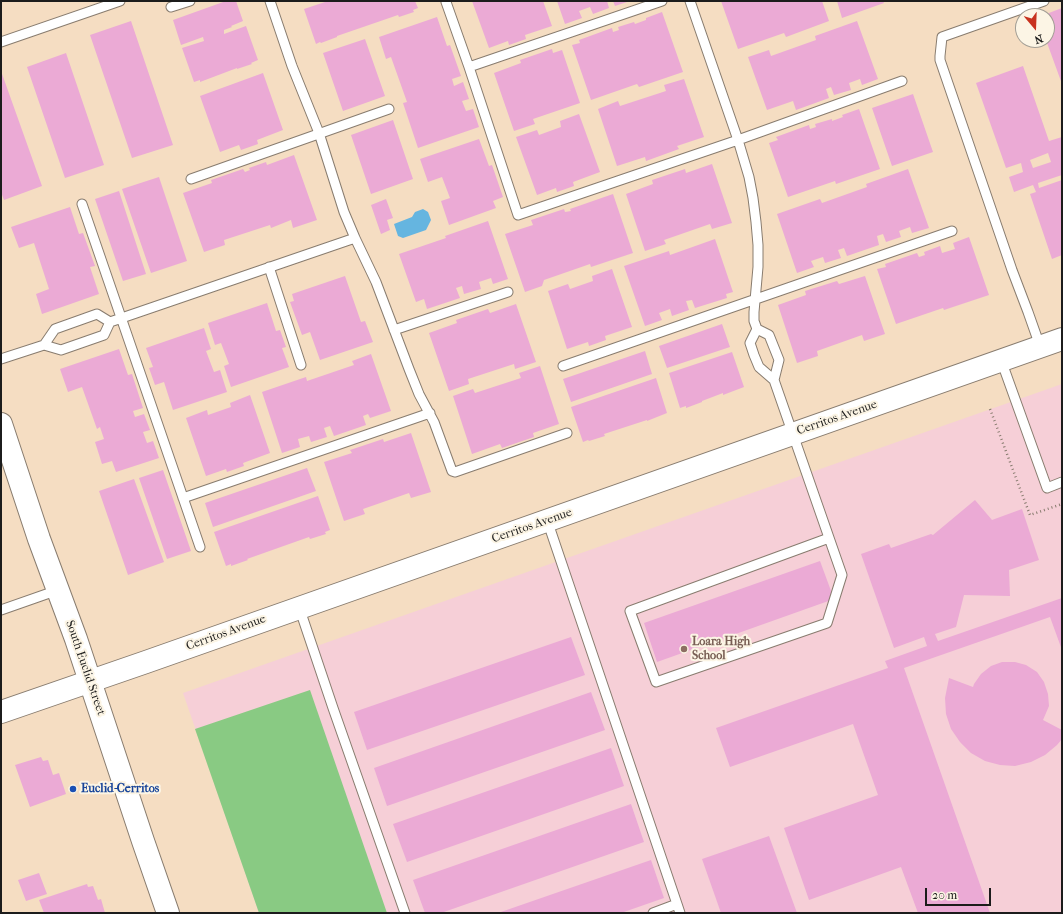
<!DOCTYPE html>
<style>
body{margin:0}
#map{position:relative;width:1063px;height:914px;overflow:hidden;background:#f5ddc2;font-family:"IM FELL French Canon",serif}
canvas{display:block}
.frame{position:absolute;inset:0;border:2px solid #1c1c1c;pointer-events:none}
.north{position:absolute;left:1015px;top:8px;width:40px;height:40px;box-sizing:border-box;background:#fcf5e5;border:1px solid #a29e95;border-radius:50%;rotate:161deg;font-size:11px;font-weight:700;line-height:16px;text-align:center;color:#1c1c1c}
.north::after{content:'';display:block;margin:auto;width:14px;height:18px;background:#c8321e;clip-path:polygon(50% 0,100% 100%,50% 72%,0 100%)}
.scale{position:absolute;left:925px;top:888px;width:66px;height:18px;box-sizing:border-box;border:2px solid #1c1c1c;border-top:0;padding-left:5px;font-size:12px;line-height:14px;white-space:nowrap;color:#1c1c1c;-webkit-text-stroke:3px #fcf5e5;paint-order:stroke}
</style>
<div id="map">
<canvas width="1063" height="914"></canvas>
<div class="frame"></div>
<div class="north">N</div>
<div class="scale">20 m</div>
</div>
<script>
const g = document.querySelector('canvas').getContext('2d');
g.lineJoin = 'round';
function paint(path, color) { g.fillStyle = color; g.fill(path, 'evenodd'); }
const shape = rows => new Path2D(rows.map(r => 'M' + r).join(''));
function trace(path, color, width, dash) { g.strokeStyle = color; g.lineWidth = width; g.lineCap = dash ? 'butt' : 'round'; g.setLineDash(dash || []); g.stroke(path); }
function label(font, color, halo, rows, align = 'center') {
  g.font = font + ' "IM FELL French Canon",serif'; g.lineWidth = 4; g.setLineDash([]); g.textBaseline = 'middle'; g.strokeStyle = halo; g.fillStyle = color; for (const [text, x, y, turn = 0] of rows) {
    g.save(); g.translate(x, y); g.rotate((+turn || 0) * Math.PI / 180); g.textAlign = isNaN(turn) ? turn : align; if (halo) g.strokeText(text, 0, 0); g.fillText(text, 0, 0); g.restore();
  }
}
const built = shape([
 [1062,384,1062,913,259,913,183,693]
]);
const green = shape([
 [310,690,387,913,259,913,195,729]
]);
const water = shape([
 [423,209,428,212,431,220,426,230,403,238,398,236,394,224,412,217,415,212]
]);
const building = shape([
 [226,1,236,1,243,21,231,26,232,27,224,30,224,34,246,26,258,60,251,63,252,64,237,69,237,68,200,82,200,80,194,82,182,48,204,41,203,37,181,45,173,20],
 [328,1,415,1,418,8,413,10,414,12,399,17,398,15,337,36,337,37,321,43,320,42,316,44,304,9],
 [472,1,543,1,552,26,525,35,526,39,509,45,508,41,489,48],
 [557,1,607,1,609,8,593,14,590,7,579,11,582,18,565,24],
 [613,1,630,1,615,6],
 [721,1,822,1,829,21,786,37,784,33,738,49],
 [837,1,883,1,884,3,842,18],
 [1062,8,1062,84,1046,40,1047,16,1041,16],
 [662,12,683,72,639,87,637,84,591,100,572,45,580,43,579,40,612,28,613,32,619,30,618,27,634,22,635,24,646,20,646,18],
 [437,17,447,46,450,45,461,76,452,79,454,86,463,82,469,99,462,101,466,111,473,109,479,127,418,148,403,103,407,102,391,57,386,59,379,37],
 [131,21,173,145,132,158,90,35],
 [857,21,878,79,862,85,860,79,849,83,851,90,834,95,831,87,826,89,829,98,796,110,793,101,767,110,748,57,769,50,771,56,816,40,815,36],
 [365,39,385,96,343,111,323,53],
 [552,49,553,53,562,50,580,103,533,119,535,124,514,131,494,73,521,63,520,60],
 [66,53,104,165,65,178,27,67],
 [1023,66,1049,141,1062,137,1062,175,1038,183,1039,188,1062,180,1062,255,1052,259,1030,194,1036,192,1033,185,1014,192,1009,177,1023,172,1021,163,1006,168,976,83],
 [1048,153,1051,162,1033,168,1030,160],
 [1,71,42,186,4,200,1,192],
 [263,73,283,130,257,140,258,144,241,150,239,145,220,152,200,96],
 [684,79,704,137,677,146,679,149,646,161,645,157,617,166,598,109,618,101,620,106,666,91,664,85],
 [913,94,933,152,892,166,872,108],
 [859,109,880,169,836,184,835,181,788,197,769,143,778,140,776,137,809,125,810,129,816,127,815,124,832,119,832,121,843,117,842,115],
 [579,114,600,172,573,182,574,186,557,192,556,188,537,195,516,137,537,130,539,135,561,127,560,121],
 [393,120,413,179,371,194,351,135],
 [479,139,489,166,492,165,503,197,493,201,496,208,449,225,441,201,450,198,442,177,428,182,420,159],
 [294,155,317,220,293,228,291,220,271,228,270,225,224,240,225,245,204,252,183,193,212,183,211,180,243,169,245,172,250,170,249,168,266,162,267,165],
 [712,164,732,223,712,229,710,224,664,240,666,244,645,251,626,194,653,184,652,180,685,169,686,173],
 [908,169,929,228,912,233,910,227,899,231,901,237,886,242,883,234,877,236,879,245,847,256,844,248,838,250,841,258,825,263,823,257,811,261,814,267,797,273,777,214,820,199,822,203,867,187,866,184],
 [159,177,187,261,151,273,122,189],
 [119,191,146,274,123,281,95,199],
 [613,194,633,253,591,267,590,264,544,280,542,286,525,292,505,234,533,225,531,220,564,209,565,212,571,211,570,209],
 [386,199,393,218,387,220,390,230,381,234,371,205],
 [70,207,79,234,83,233,95,266,90,267,99,294,42,314,36,294,49,289,34,243,19,248,11,227],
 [488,221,508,279,493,284,491,278,479,282,481,289,464,294,462,286,456,288,460,298,427,309,424,299,416,302,399,254,446,238,445,236],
 [969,237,989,295,944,310,943,308,896,324,877,269,886,267,885,264,917,253,919,257,925,255,924,252,940,246,942,253,955,249,953,243],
 [715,239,733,292,726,294,727,298,695,308,692,300,686,301,689,310,672,316,670,309,659,313,662,320,645,326,624,266,669,251,670,255],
 [612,269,632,327,605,336,606,340,589,346,588,342,567,349,548,291,568,284,570,289,593,281,592,276],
 [345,276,361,322,365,321,373,342,320,360,310,332,302,335,290,302,294,301,292,294],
 [865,276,885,334,864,341,862,335,817,351,818,356,797,363,778,305,806,295,805,291,837,281,839,284],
 [267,303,276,331,280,330,286,347,282,348,289,367,231,387,224,366,229,364,221,343,215,345,208,323],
 [516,304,536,362,515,369,514,364,468,379,469,384,449,391,429,333,457,323,456,320,488,309,490,313],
 [722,324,730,347,667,368,659,346],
 [204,328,211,349,206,351,214,372,220,370,227,392,173,410,164,382,155,385,149,368,153,367,146,348],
 [119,349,128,375,132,374,143,408,133,411,135,417,144,414,150,430,143,432,147,443,153,441,159,458,116,472,112,461,102,464,95,442,104,439,100,427,97,429,82,387,68,392,60,369],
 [645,351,652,374,571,402,563,379],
 [732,352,744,387,723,395,723,393,702,401,702,402,686,408,686,406,680,408,669,373],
 [371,354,391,411,370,418,368,414,363,416,366,425,334,436,330,426,324,428,327,437,311,442,309,436,298,439,300,447,282,453,262,392,306,377,307,381,354,365,352,361],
 [540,366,559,424,533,433,534,437,502,448,500,444,472,454,453,396,473,389,475,393,521,378,519,373],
 [656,378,667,413,647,421,647,420,604,434,605,436,589,441,588,440,583,442,571,407],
 [250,395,270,453,243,463,244,466,227,472,226,469,206,476,186,418,207,410,208,415,231,407,230,403],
 [411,433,431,492,411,498,409,493,363,509,365,514,344,521,324,462,352,453,350,450,383,439,384,442],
 [307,468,316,491,213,527,205,503],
 [163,470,191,551,167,559,139,478],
 [134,479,164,562,128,575,99,491],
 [318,496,330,530,325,532,326,534,310,539,309,537,247,559,248,560,231,566,231,564,226,566,214,532],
 [975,500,992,520,1022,509,1039,560,1009,570,1010,596,964,595,956,627,935,634,938,641,1062,598,1062,650,1050,617,904,668,990,913,918,913,901,867,809,900,784,828,878,795,853,724,730,767,716,728,888,668,885,661,927,646,924,637,894,648,861,554,889,544,891,548,931,534,933,535],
 [820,561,834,599,657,662,644,623],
 [571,637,585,675,367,750,354,712],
 [1002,662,1015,662,1026,665,1037,672,1044,682,1048,694,1049,706,1043,720,1062,730,1062,739,1057,745,1045,755,1031,762,1015,766,1000,765,985,761,971,753,960,742,951,729,946,714,945,698,949,678,973,687,974,684,981,674,991,666],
 [591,692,605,730,387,806,374,768],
 [611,748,624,786,407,862,393,824],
 [41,757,43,761,48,760,53,775,59,773,66,794,30,807,15,765],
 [631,804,644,842,441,913,425,913,413,880],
 [769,836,797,913,721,913,702,859],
 [651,860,664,898,621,913,498,913],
 [39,873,47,894,26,901,18,880],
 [87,884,88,887,93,886,98,900,101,899,105,913,44,913,39,900]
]);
const path = shape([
 [990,409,1030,515,1062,504]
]);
const lane = shape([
 [270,1,292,66,319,133,344,212,355,238,376,282,409,369,419,394,434,422,452,471,455,472,567,433],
 [690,1,738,140,749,177,753,198,756,222,758,245,758,267,754,312,754,321,757,329,769,335,779,360,774,380,842,575,827,623,656,682,630,611,829,538],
 [446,2,469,67,518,215,738,140,902,81],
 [171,7,190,1],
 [1,42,120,1],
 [469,67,662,1],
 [191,179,389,109],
 [82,204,200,547],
 [269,267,301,365],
 [757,329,750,343,754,355,759,367,774,380],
 [394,330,508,292],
 [44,345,55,329,97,314,110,322],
 [1040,346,1028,312,1012,270,940,60,940,56,942,37,1044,1],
 [1,359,44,345,61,350,104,335,110,322,355,238],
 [1001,360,1047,488,1062,482],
 [563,366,952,231],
 [183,498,430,413],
 [547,520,677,904],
 [299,607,333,708,405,913],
 [1,610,58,590],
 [653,913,677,904,680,913]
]);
const secondary = shape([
 [1,712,146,662,1062,339]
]);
const primary = shape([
 [1,424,39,539,76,639,143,841,168,913]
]);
const markers = [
 [684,649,4,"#8d6e63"],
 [73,789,4,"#1a4fb4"]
];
const streetNames = [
 ["Cerritos Avenue",837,418,-19],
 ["Cerritos Avenue",532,526,-19],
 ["Cerritos Avenue",226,633,-20],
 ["South Euclid Street",85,668,71]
];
const educationNames = [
 ["Loara High",692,642],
 ["School",692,656]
];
const transitNames = [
 ["Euclid-Cerritos",81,789]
];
paint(built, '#f6cfd7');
paint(green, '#89ca83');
paint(water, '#65b5e0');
paint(building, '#ebaad5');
trace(lane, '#887c6f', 11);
trace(secondary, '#887c6f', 24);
trace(primary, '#887c6f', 24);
trace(path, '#887c6f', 2.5, [1, 3]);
trace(lane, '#fff', 9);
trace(secondary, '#fff', 22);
trace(primary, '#fff', 22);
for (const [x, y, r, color] of markers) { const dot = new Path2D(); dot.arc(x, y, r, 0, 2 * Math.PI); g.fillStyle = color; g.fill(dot); trace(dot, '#fcf5e5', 1.5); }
label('12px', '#1c1c1c', '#fcf5e5', streetNames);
label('bold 12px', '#785e54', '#fcf5e5', educationNames, 'left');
label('bold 12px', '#164399', '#fcf5e5', transitNames, 'left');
</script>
